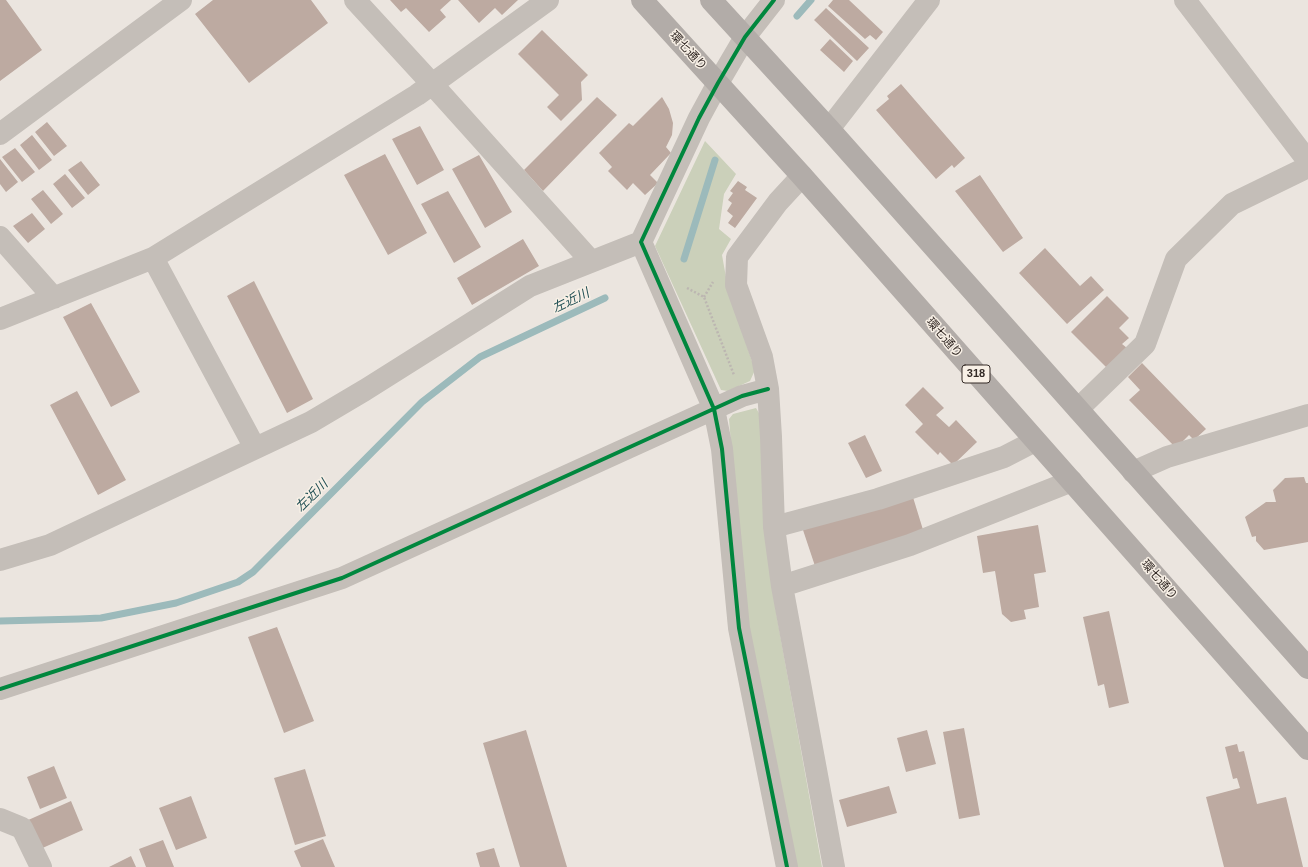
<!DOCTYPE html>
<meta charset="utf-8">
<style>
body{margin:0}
canvas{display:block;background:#ebe5df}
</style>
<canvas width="1308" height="867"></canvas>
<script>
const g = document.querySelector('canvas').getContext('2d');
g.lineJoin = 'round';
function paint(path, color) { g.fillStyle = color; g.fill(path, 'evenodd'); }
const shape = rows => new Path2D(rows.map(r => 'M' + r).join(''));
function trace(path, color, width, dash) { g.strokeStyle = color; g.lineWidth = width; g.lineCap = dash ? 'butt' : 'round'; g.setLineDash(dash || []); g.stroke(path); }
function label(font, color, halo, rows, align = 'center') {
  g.font = font + ' Arial,"Noto Sans JP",sans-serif'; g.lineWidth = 3; g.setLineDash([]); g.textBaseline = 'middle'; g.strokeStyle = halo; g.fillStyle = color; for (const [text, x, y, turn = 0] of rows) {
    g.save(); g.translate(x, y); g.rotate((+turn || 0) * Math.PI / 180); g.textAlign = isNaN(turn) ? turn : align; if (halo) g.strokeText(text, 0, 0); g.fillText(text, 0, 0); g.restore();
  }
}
const green = shape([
 [705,141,736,174,724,194,719,229,731,239,722,255,729,294,755,370,750,381,728,391,721,390,655,246],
 [756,408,760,415,776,612,822,867,794,867,745,610,729,419,733,414]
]);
const stream = shape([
 [797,16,811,0],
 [684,259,715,160],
 [0,621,79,619,101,618,176,603,238,582,253,572,422,402,480,357,605,298]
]);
const building = shape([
 [0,0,6,0,42,50,0,81],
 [213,0,311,0,328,23,249,83,195,14],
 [390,0,451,0,440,10,446,17,429,32,406,8,401,12],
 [458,0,518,0,502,15,495,8,479,23],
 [833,0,849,0,883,32,876,40,870,35,865,39,828,6],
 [826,8,869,48,857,61,814,20],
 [542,30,588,75,581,82,582,100,561,121,547,107,559,95,518,54],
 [830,39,853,61,844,72,820,50],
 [901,84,965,158,954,168,952,165,936,179,876,110,889,99,887,96],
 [597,97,617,115,543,191,524,170],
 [662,97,669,109,673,123,672,135,666,147,671,153,650,175,658,183,645,195,633,183,627,190,608,171,612,167,599,153,629,123,633,126],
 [47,122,67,146,54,156,35,132],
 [420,126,444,170,417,185,392,139],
 [32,135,52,160,39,170,20,145],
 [15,148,35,172,22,182,2,157],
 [385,154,427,233,388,255,344,175],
 [479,155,512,212,485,228,452,169],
 [0,159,18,182,6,192,0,184],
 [81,161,100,185,88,195,68,170],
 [65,174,85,198,72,208,53,184],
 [980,175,1023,238,1003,252,955,191],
 [738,181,747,187,745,190,757,198,735,228,728,223,733,216,727,211,732,203,728,200,733,193,730,191],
 [43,190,63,214,51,224,31,199],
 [448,191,481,247,454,263,421,204],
 [32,213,45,229,28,243,13,226],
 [523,239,539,266,472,305,457,278],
 [1045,248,1080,286,1091,276,1104,290,1067,324,1019,273],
 [254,281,313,399,287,413,227,296],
 [1107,296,1129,318,1119,328,1129,338,1122,344,1127,348,1107,368,1071,332],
 [91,303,140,392,111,407,63,317],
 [1142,363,1206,429,1194,440,1189,435,1176,448,1129,400,1140,390,1128,377],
 [923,387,944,408,936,415,949,427,956,420,977,442,953,465,940,452,938,455,915,432,923,424,905,405],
 [77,391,126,480,98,495,50,405],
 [865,435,882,471,866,478,848,443],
 [1304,477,1306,483,1308,483,1308,542,1264,550,1256,541,1256,536,1252,537,1245,517,1266,502,1276,502,1273,490,1285,478],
 [912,494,924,533,816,569,803,530],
 [1038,525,1046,572,1034,574,1039,607,1024,610,1026,619,1011,622,1002,614,995,571,983,573,977,536],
 [1109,611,1129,703,1109,708,1104,684,1098,686,1083,617],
 [277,627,314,721,284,733,248,637],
 [964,728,980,815,959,819,943,732],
 [526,730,567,867,520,867,483,743],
 [927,730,936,764,906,772,897,738],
 [1237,744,1239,752,1244,751,1257,804,1286,797,1303,867,1224,867,1206,797,1240,788,1237,778,1233,779,1225,747],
 [54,766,67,798,40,809,27,777],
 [305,769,326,836,295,845,274,778],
 [889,786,897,813,847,827,839,800],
 [191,796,207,838,176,850,159,808],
 [71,801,83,830,38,850,26,821],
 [323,839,335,867,301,867,294,851],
 [163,840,174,867,146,867,139,849],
 [494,848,500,867,480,867,476,853],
 [131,856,136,867,109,867]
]);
const path = shape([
 [687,288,704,297,734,375],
 [704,297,713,282]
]);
const minor = shape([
 [355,0,433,85,591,261],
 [774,0,745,37,718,83,699,118,641,242,714,409,722,449,739,628,787,867],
 [1185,0,1308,161],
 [829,129,929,0],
 [0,134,181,0],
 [802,176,778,202,737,257,736,285,762,357,768,389,771,437,774,527,782,586,834,867],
 [0,237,54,298],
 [153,258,255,448],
 [0,319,153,258,417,95,548,0],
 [1078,409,1145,344,1176,259,1232,204,1308,167],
 [1133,472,1167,457,1308,415],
 [774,527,878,499,1004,457,1035,441],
 [0,560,50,545,311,422,365,390,530,286,641,242],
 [782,586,910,545,1072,481],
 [0,689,342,578,742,396,768,389],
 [0,819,22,828,41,867]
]);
const major = shape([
 [642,0,802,176,1308,749],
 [711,0,829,129,1308,668]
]);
const cycleway = shape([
 [774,0,745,37,718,83,699,118,641,242,714,409,722,449,739,628,787,867],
 [0,689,342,578,742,396,768,389]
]);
const shields = [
 [976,374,28]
];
const shieldNames = [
 ["318",976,374]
];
const streetNames = [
 ["環七通り",688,51,47],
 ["環七通り",944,338,49],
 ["環七通り",1159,580,49]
];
const waterNames = [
 ["左近川",571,301,-26],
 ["左近川",312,496,-45]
];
paint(green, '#cbd0ba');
trace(stream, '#9cbabb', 7);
paint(building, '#bdaaa1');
trace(path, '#bcb6b1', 2.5, [2, 2]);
trace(minor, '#c4beb8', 22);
trace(major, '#b2aca8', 22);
trace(cycleway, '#00873e', 4);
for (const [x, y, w] of shields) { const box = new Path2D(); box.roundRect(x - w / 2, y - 9, w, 18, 3); g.fillStyle = '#f8f0e6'; g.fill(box); trace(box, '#342b27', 1); }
label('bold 11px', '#342b27', null, shieldNames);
label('12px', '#342b27', '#f8f0e6', streetNames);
label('italic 13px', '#1f4e53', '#f8f0e6', waterNames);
</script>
